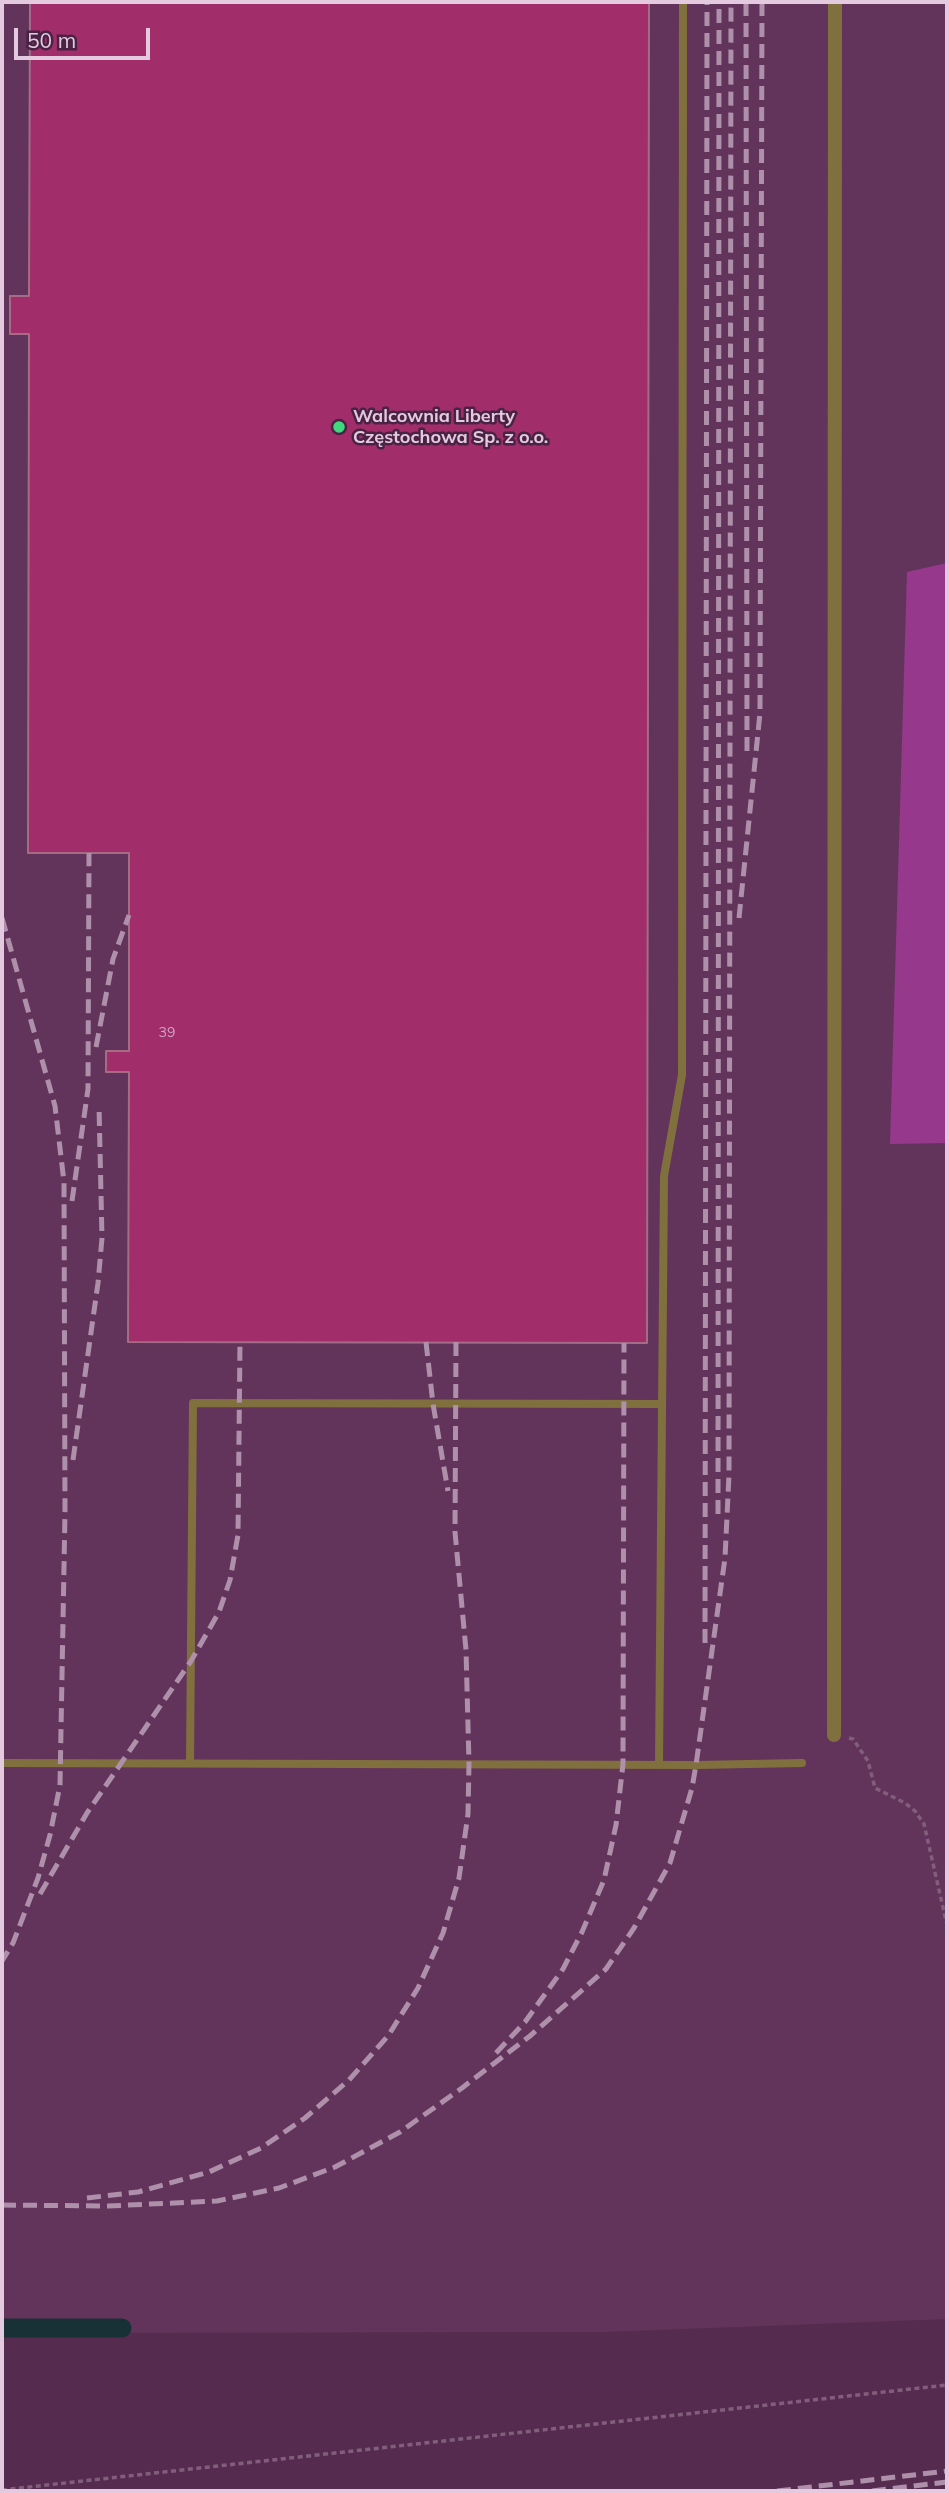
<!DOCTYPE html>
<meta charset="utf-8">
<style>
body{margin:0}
#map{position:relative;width:949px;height:2493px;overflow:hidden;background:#552c4f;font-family:Mulish,sans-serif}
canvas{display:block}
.frame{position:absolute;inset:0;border:4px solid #e3cade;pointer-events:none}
.scale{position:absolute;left:14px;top:28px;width:136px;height:32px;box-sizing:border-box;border:4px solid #e3cade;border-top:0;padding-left:9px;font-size:21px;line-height:24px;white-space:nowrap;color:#e3cade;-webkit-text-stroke:5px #492244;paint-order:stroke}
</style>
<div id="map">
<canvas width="949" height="2493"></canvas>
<div class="frame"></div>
<div class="scale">50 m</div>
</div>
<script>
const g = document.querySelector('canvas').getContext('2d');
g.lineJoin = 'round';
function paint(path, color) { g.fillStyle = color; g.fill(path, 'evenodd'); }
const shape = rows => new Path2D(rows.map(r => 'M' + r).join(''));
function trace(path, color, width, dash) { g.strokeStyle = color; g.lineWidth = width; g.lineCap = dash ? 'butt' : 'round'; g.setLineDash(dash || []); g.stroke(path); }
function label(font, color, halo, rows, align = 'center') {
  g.font = font + ' Mulish,sans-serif'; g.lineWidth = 5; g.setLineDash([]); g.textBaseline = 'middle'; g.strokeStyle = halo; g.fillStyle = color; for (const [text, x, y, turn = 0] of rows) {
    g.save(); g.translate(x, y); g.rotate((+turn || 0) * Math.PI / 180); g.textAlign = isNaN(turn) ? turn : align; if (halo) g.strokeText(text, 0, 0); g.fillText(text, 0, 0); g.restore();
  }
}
const built = shape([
 [2,2,947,2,947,2319,604,2332,2,2333]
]);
const green = shape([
 [947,563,947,1143,890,1144,907,572]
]);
const canal = shape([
 [2,2328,122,2328]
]);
const building = shape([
 [30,2,649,2,647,1343,128,1342,129,1072,106,1072,106,1051,129,1051,129,853,28,853,29,334,10,334,10,296,29,296,30,2]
]);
const path = shape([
 [849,1738,853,1739,868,1761,875,1788,905,1803,915,1811,924,1824,947,1925],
 [2,2490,947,2385]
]);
const lane = shape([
 [190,1762,193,1403,662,1404],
 [2,1763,696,1765,802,1763],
 [659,1764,664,1176,682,1075,683,2]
]);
const street = shape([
 [834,1735,835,2]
]);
const rail = shape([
 [746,2,747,755],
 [2,918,55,1106,64,1182,65,1512,60,1785,50,1835,38,1878,13,1943,2,1961],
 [739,918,760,713,762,2],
 [96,1047,113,959,129,915],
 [72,1201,88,1089,89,853],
 [426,1342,433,1404,448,1491],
 [73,1460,98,1283,102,1238,99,1106],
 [718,1514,719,2],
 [705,1643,707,2],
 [40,1894,87,1813,191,1661,219,1612,230,1580,238,1535,240,1342],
 [496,2053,525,2022,563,1969,582,1932,604,1880,616,1825,623,1764,624,1343],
 [87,2198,138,2192,209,2172,261,2148,305,2118,349,2080,388,2036,418,1988,443,1933,459,1878,468,1814,469,1763,466,1650,455,1532,456,1342],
 [2,2205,108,2206,217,2201,279,2188,335,2167,400,2132,462,2088,530,2036,606,1969,634,1928,670,1863,692,1788,696,1765,725,1558,729,1475,731,2],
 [777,2491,947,2471],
 [872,2491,947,2482]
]);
const markers = [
 [339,427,7,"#41d77c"]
];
const numberNames = [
 ["39",167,1033]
];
const poiNames = [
 ["Walcownia Liberty",353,417],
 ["Częstochowa Sp. z o.o.",353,438]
];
paint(built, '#62345c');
paint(green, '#96398c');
trace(canal, '#183136', 19);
paint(building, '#a12d6a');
trace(building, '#a56d85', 2);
trace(path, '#825e7c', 3.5, [5, 3.5]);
trace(lane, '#80703d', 8);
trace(street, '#80703d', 14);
trace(rail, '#af90aa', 5, [14, 7]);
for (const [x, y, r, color] of markers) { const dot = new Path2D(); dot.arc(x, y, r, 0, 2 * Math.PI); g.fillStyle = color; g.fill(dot); trace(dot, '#492244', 2.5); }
label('14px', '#d2a3c1', null, numberNames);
label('bold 18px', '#e3cade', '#492244', poiNames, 'left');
</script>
